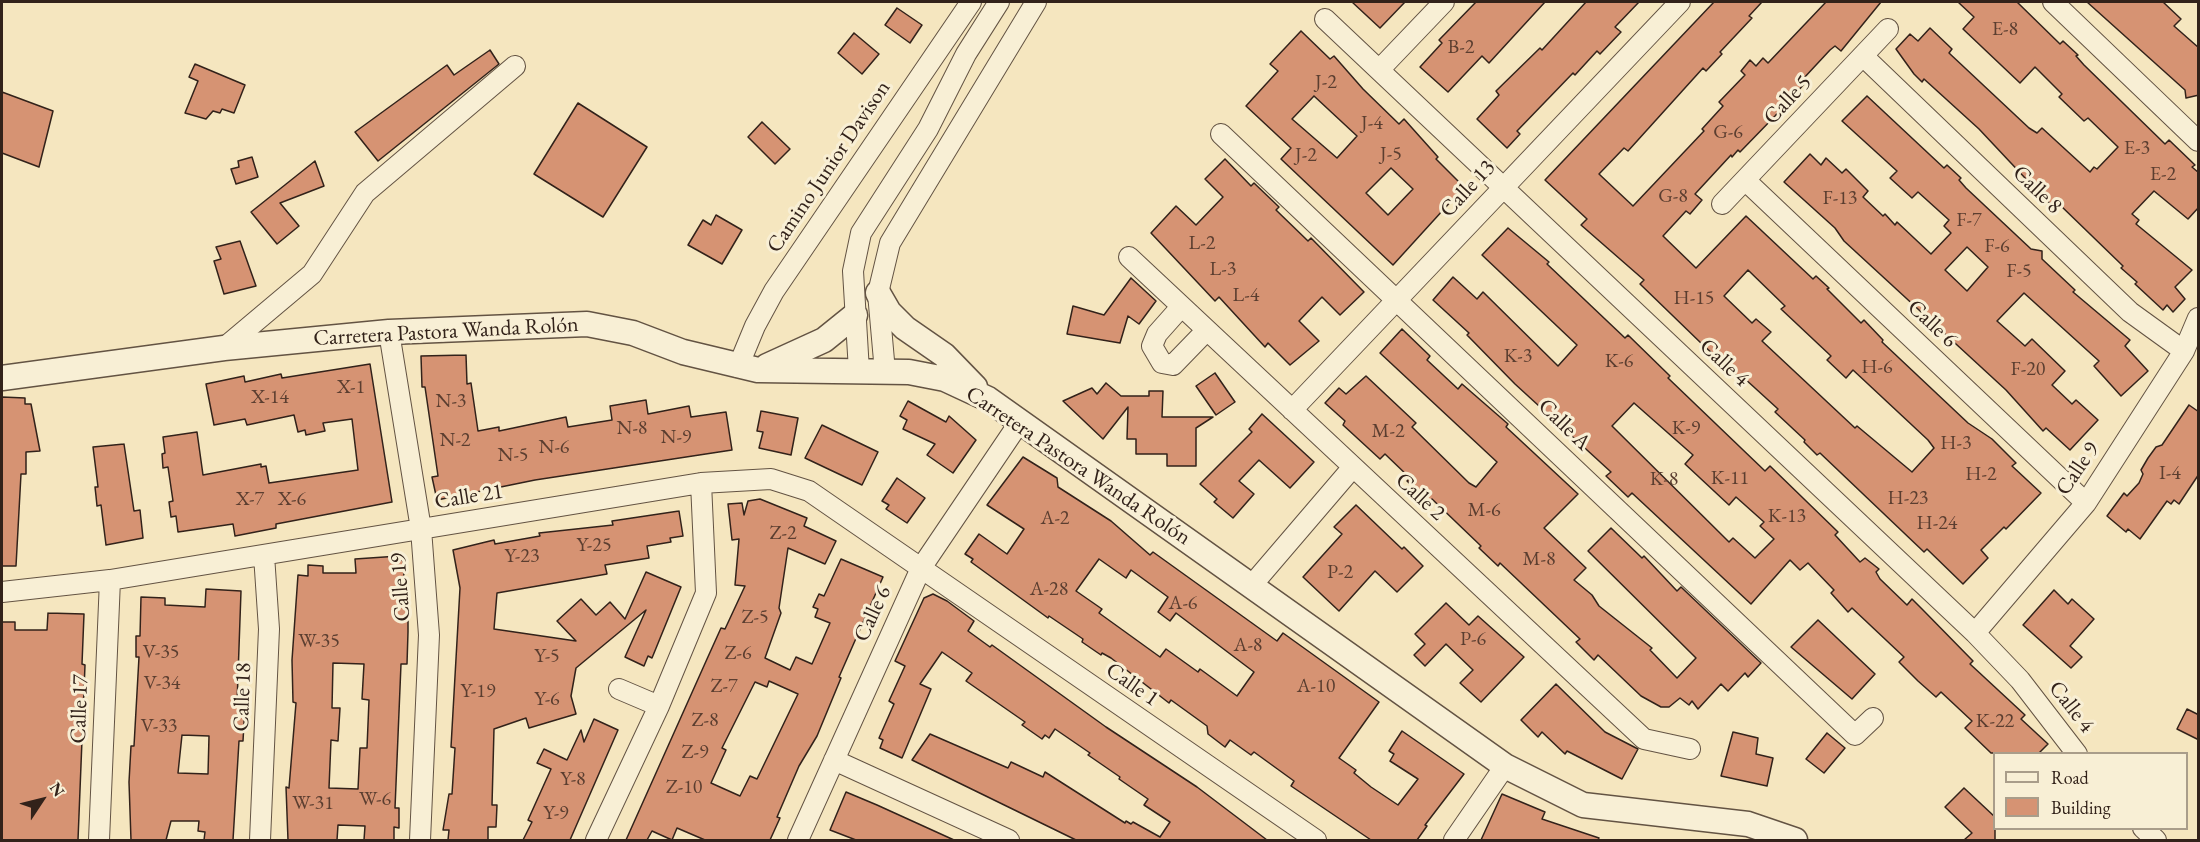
<!DOCTYPE html>
<meta charset="utf-8">
<style>
body{margin:0}
#map{position:relative;width:2200px;height:842px;overflow:hidden;background:#f5e6bf;font-family:"EB Garamond",serif}
canvas{display:block}
.frame{position:absolute;inset:0;border:3px solid #32221a;pointer-events:none}
.legend{position:absolute;left:1993px;top:752px;width:195px;height:78px;box-sizing:border-box;background:#f8efd5;border:2px solid #a99d8a;margin:0;padding:8px 10px;list-style:none;font-size:18px;color:#32221a}
.legend li{display:flex;align-items:center;gap:12px;height:30px}
.legend b{width:30px;border:2px solid #a99d8a}
.north{position:absolute;left:12px;top:770px;width:60px;height:60px;-webkit-text-stroke:4px #f8efd5;paint-order:stroke;rotate:55deg;font-size:16px;font-weight:700;line-height:24px;text-align:center;color:#32221a}
.north::after{content:'';display:block;margin:auto;width:21px;height:27px;background:#32221a;clip-path:polygon(50% 0,100% 100%,50% 72%,0 100%)}
</style>
<div id="map">
<canvas width="2200" height="842"></canvas>
<div class="frame"></div>
<ul class="legend">
<li><b style="height:8px;background:#f8efd5"></b>Road</li>
<li><b style="height:16px;background:#d69373"></b>Building</li>
</ul>
<div class="north">N</div>
</div>
<script>
const g = document.querySelector('canvas').getContext('2d');
g.lineJoin = 'round';
function paint(path, color) { g.fillStyle = color; g.fill(path, 'evenodd'); }
const shape = rows => new Path2D(rows.map(r => 'M' + r).join(''));
function trace(path, color, width, dash) { g.strokeStyle = color; g.lineWidth = width; g.lineCap = dash ? 'butt' : 'round'; g.setLineDash(dash || []); g.stroke(path); }
function label(font, color, halo, rows, align = 'center') {
  g.font = font + ' "EB Garamond",serif'; g.lineWidth = 6; g.setLineDash([]); g.textBaseline = 'middle'; g.strokeStyle = halo; g.fillStyle = color; for (const [text, x, y, turn = 0] of rows) {
    g.save(); g.translate(x, y); g.rotate((+turn || 0) * Math.PI / 180); g.textAlign = isNaN(turn) ? turn : align; if (halo) g.strokeText(text, 0, 0); g.fillText(text, 0, 0); g.restore();
  }
}
const building = shape([
 [1352,2,1405,2,1380,28,1352,2],
 [1476,2,1545,2,1489,63,1482,56,1448,92,1420,67,1442,43,1439,40,1476,2],
 [1586,2,1639,2,1615,27,1621,32,1600,54,1597,51,1575,75,1573,73,1517,131,1520,134,1507,148,1477,119,1499,95,1496,91,1540,48,1542,50,1586,2],
 [1714,2,1762,2,1749,16,1752,18,1720,52,1722,54,1706,71,1703,68,1628,151,1624,148,1599,174,1633,206,1704,131,1702,129,1723,106,1719,102,1745,75,1741,71,1750,60,1756,66,1763,58,1768,63,1826,2,1881,2,1841,51,1835,46,1830,50,1803,79,1806,82,1775,116,1740,152,1738,150,1732,157,1731,155,1695,194,1702,200,1690,214,1686,211,1663,236,1696,268,1746,216,1813,279,1816,276,1829,288,1827,289,1861,323,1864,320,1883,340,1882,342,1968,423,1992,439,2016,463,2012,466,2041,493,2006,529,2004,527,1981,550,1988,558,1963,584,1927,549,1924,552,1820,453,1817,455,1804,442,1805,440,1775,412,1778,409,1744,378,1742,380,1703,345,1640,284,1644,280,1581,225,1587,219,1545,180,1714,2],
 [1748,270,1785,306,1781,309,1831,356,1827,360,1846,378,1853,370,1928,440,1934,448,1912,472,1857,426,1855,428,1762,341,1771,332,1756,319,1752,323,1724,296,1748,270],
 [1958,2,2017,2,2060,44,2063,41,2078,55,2076,56,2084,65,2165,144,2169,140,2195,165,2192,167,2199,173,2199,207,2188,219,2154,191,2132,214,2139,220,2136,224,2192,270,2175,287,2185,299,2173,312,2167,305,2163,310,2135,284,2137,282,2121,268,2123,266,2059,204,2055,208,2041,195,1979,129,1924,79,1922,82,1914,74,1896,49,1910,34,1918,41,1930,28,1952,49,1949,53,2029,128,2037,133,2042,128,2090,172,2094,167,2097,169,2118,147,2088,118,2084,121,2059,97,2062,94,2035,67,2020,83,1963,29,1974,17,1958,2],
 [2087,2,2163,2,2181,19,2174,26,2199,48,2199,95,2186,98,2185,90,2087,2],
 [897,8,922,25,910,43,885,25,897,8],
 [1301,31,1330,59,1334,56,1363,89,1399,124,1404,119,1438,157,1436,159,1464,187,1393,265,1281,159,1291,148,1246,106,1278,71,1270,64,1301,31],
 [1314,96,1357,136,1337,158,1292,119,1314,96],
 [1391,168,1413,189,1388,215,1366,193,1391,168],
 [854,33,879,54,862,74,838,53,854,33],
 [490,50,499,64,378,161,355,132,447,65,454,75,490,50],
 [195,64,245,85,234,113,222,109,220,113,213,111,206,119,185,113,198,81,189,77,195,64],
 [2,92,53,111,39,167,2,153,2,92],
 [1867,96,1944,168,1947,165,1961,178,1959,180,1966,188,2031,249,2042,251,2042,259,2075,290,2073,292,2130,340,2125,346,2148,371,2121,396,2094,366,2099,361,2024,293,1997,321,2025,346,2032,339,2065,371,2052,385,2072,404,2076,400,2098,420,2070,450,2046,428,2043,431,2006,390,1844,241,1835,228,1784,182,1810,154,1821,165,1826,158,1842,173,1846,169,1868,191,1863,197,1883,216,1885,214,1895,225,1897,222,1931,254,1951,233,1944,226,1949,220,1918,192,1912,198,1890,178,1897,171,1842,121,1867,96],
 [1967,247,1988,267,1967,291,1945,270,1967,247],
 [578,103,647,147,603,217,534,174,578,103],
 [762,122,790,149,775,164,748,137,762,122],
 [252,157,258,177,236,184,231,169,239,167,238,161,252,157],
 [1225,159,1251,186,1254,183,1279,207,1276,210,1308,241,1311,238,1364,292,1340,315,1322,297,1299,321,1319,341,1290,365,1268,343,1265,347,1219,297,1215,301,1151,233,1176,206,1196,225,1223,197,1205,179,1225,159],
 [315,161,324,186,280,203,299,226,277,244,251,212,315,161],
 [716,215,742,230,722,264,688,245,703,220,711,225,716,215],
 [1508,228,1549,262,1547,264,1625,338,1628,335,1670,376,1668,378,1765,471,1770,466,1838,532,1835,535,1860,562,1865,558,1879,569,1876,572,1880,579,1907,605,1912,599,1922,609,1973,661,1970,664,2025,715,2021,719,2048,744,2039,753,1991,753,1965,728,1972,721,1941,692,1936,697,1918,681,1899,662,1904,657,1852,608,1848,612,1831,593,1834,590,1808,563,1800,570,1790,560,1751,604,1632,493,1628,497,1606,476,1611,472,1515,384,1467,335,1469,333,1433,300,1453,277,1477,299,1483,292,1558,366,1577,345,1482,255,1508,228],
 [1634,403,1693,455,1685,464,1729,505,1736,497,1764,522,1760,526,1774,539,1755,558,1733,538,1729,542,1612,426,1634,403],
 [240,241,256,286,224,294,214,261,221,259,216,247,240,241],
 [1131,278,1156,301,1139,324,1128,316,1120,343,1067,334,1073,306,1104,315,1131,278],
 [1402,329,1430,356,1427,360,1458,389,1462,384,1508,424,1506,427,1578,494,1544,528,1586,568,1574,580,1592,595,1599,606,1652,648,1650,650,1677,678,1696,658,1588,551,1611,528,1642,558,1644,556,1677,591,1681,587,1761,663,1748,677,1745,673,1728,691,1721,684,1698,709,1692,701,1689,705,1680,698,1669,707,1661,707,1641,696,1598,655,1594,660,1576,642,1580,639,1500,563,1498,566,1479,548,1481,546,1432,499,1429,502,1407,481,1410,478,1385,454,1380,459,1343,425,1345,421,1325,403,1339,388,1346,394,1366,376,1416,423,1412,427,1469,483,1476,487,1497,462,1380,353,1402,329],
 [466,355,467,384,471,383,478,431,499,427,499,431,566,417,568,427,612,420,610,406,646,400,648,414,689,406,691,417,726,412,732,450,535,480,437,500,432,477,438,476,425,387,422,387,421,356,466,355],
 [370,364,392,502,276,524,276,528,235,536,233,524,178,532,176,516,171,517,169,502,173,501,168,467,163,468,162,454,165,453,163,437,197,432,203,475,261,464,261,467,266,466,269,483,358,470,352,419,323,423,325,431,306,435,305,430,298,432,294,415,247,425,245,419,214,425,206,384,244,376,245,382,281,374,282,378,370,364],
 [1215,373,1235,402,1216,415,1196,386,1215,373],
 [1106,383,1121,396,1149,396,1149,391,1163,391,1162,417,1213,417,1196,428,1196,466,1167,466,1167,454,1136,454,1136,439,1127,439,1128,407,1103,439,1063,401,1092,388,1097,394,1106,383],
 [2,397,25,398,25,404,31,404,40,451,26,452,26,474,21,474,16,566,2,566,2,397],
 [908,401,946,422,949,416,976,440,953,473,927,455,935,444,903,429,907,420,900,416,908,401],
 [2189,405,2199,412,2199,474,2179,504,2174,500,2171,504,2167,501,2140,539,2128,529,2126,532,2107,516,2124,493,2127,496,2139,483,2143,474,2141,470,2148,458,2156,447,2162,445,2189,405],
 [761,411,798,418,791,455,759,448,763,432,757,431,761,411],
 [1262,414,1314,462,1290,488,1259,460,1239,481,1254,494,1233,518,1214,502,1217,499,1200,484,1252,432,1249,429,1262,414],
 [822,425,878,452,862,485,805,458,822,425],
 [124,444,134,511,140,510,143,538,106,545,101,505,97,506,96,496,95,487,98,487,93,447,124,444],
 [1023,457,1057,478,1058,487,1111,521,1150,555,1153,552,1277,641,1283,633,1379,702,1339,758,1356,770,1354,773,1371,787,1398,805,1418,779,1390,761,1394,754,1389,751,1402,731,1464,774,1425,825,1427,826,1417,840,1371,840,1291,786,1294,781,1254,752,1251,755,1230,740,1225,747,1208,734,1207,726,1171,700,1169,703,1111,658,1102,653,1101,655,1082,642,1083,639,1049,616,1048,618,971,562,973,559,965,554,979,534,1007,554,1024,529,987,505,1023,457],
 [1099,559,1126,578,1131,570,1168,597,1158,612,1170,621,1176,613,1254,672,1237,696,1200,669,1198,672,1166,649,1160,657,1099,613,1102,609,1076,591,1099,559],
 [897,478,925,498,907,523,886,509,889,505,882,501,897,478],
 [760,499,807,518,804,526,836,541,825,564,788,548,779,608,781,613,765,658,790,670,796,657,812,664,830,623,815,617,818,609,813,607,819,594,824,596,841,559,883,577,839,677,841,678,817,736,799,766,777,817,780,818,770,840,705,840,677,828,672,840,652,831,647,840,626,840,707,659,721,628,725,629,745,586,735,585,739,539,732,540,728,504,742,503,744,515,748,501,760,499],
 [769,681,798,694,757,779,750,776,740,796,711,783,726,750,722,748,755,682,767,687,769,681],
 [1356,505,1402,549,1404,547,1423,566,1397,592,1375,571,1339,611,1303,577,1342,534,1334,527,1356,505],
 [679,511,683,536,670,538,671,542,647,546,649,558,605,565,607,574,497,593,494,629,576,641,557,621,581,599,596,615,610,602,625,619,646,572,681,587,652,658,648,656,644,666,625,657,646,610,576,668,571,696,576,714,529,728,526,718,494,729,492,805,497,805,496,827,488,827,488,840,448,840,449,830,443,830,449,794,452,794,455,748,451,747,460,588,453,550,494,540,495,544,540,536,539,533,613,525,612,521,679,511],
 [399,556,400,560,403,560,405,596,408,596,408,632,407,664,401,664,395,808,399,808,399,828,394,827,394,840,364,840,365,826,338,825,337,840,288,840,286,787,289,788,296,703,293,702,292,660,298,575,308,576,308,565,323,566,323,573,356,573,355,559,399,556],
 [333,663,364,664,362,699,369,700,367,748,360,748,358,789,329,788,331,740,338,741,340,708,332,708,333,663],
 [206,589,241,591,237,704,245,705,243,741,239,741,233,840,204,840,205,832,198,831,199,821,171,821,166,840,131,840,129,782,131,746,134,746,139,657,136,657,136,636,140,636,141,597,165,598,165,605,205,607,206,589],
 [182,735,209,736,208,774,178,773,182,735],
 [2054,590,2068,604,2072,599,2094,619,2070,646,2082,657,2071,668,2023,625,2054,590],
 [933,594,947,601,974,621,968,631,990,647,992,645,1106,727,1197,787,1267,840,1076,840,912,760,930,734,1008,768,1011,762,1043,777,1045,772,1125,823,1126,821,1131,824,1133,822,1160,837,1170,822,1144,805,1148,799,1119,779,1120,777,1088,755,1090,753,1055,729,1049,738,1045,735,1042,739,1022,725,1025,722,966,681,972,673,942,652,920,684,931,689,902,758,880,748,883,740,879,738,894,704,889,701,905,666,895,661,924,598,933,594],
 [1446,603,1469,625,1478,616,1524,657,1481,702,1460,683,1473,670,1446,644,1425,666,1414,655,1425,644,1415,634,1446,603],
 [48,613,84,614,82,664,85,665,78,840,2,840,2,622,15,622,15,630,47,630,48,613],
 [1818,620,1875,674,1852,699,1791,647,1818,620],
 [1556,684,1605,732,1638,749,1622,779,1567,751,1565,754,1542,732,1538,737,1521,720,1556,684],
 [2187,709,2199,715,2199,740,2177,729,2187,709],
 [594,719,618,730,570,840,523,840,532,822,528,820,551,769,537,763,544,749,567,760,581,730,584,742,594,719],
 [1733,732,1758,738,1756,754,1773,758,1767,786,1721,776,1733,732],
 [1827,733,1845,748,1824,773,1806,759,1827,733],
 [1964,788,1995,817,1995,840,1964,840,1972,833,1945,807,1964,788],
 [846,792,877,805,954,840,856,840,830,830,846,792],
 [1502,794,1545,812,1542,819,1599,838,1598,840,1481,840,1502,794]
]);
const minor = shape([
 [2053,2,2198,141],
 [1325,19,1975,633,2020,680,2077,754],
 [1863,56,2130,312,2184,351],
 [1379,70,1444,2],
 [1221,134,1855,735,1873,718],
 [1745,180,2086,503],
 [1722,204,1888,29],
 [1129,257,1644,739,1690,749],
 [1181,307,1157,334,1152,346,1162,363,1173,365,1206,331],
 [389,332,421,529,429,635,420,840],
 [224,348,312,274,365,193,515,66],
 [738,367,755,326,774,291,971,2],
 [859,371,853,271,861,233,928,129,966,54,999,2],
 [885,372,878,293,890,243,1036,2],
 [1292,410,1680,2],
 [1252,585,1353,467],
 [2,592,110,580,701,483,771,479,809,491,1316,840],
 [1975,633,2086,503,2184,351,2198,318],
 [619,689,659,706],
 [834,760,1009,840],
 [2143,828,2156,840],
 [99,840,110,580],
 [260,840,269,629,264,555],
 [596,840,659,706,706,593,701,483],
 [798,840,921,568,1019,423],
 [1454,840,1505,766]
]);
const tertiary = shape([
 [878,293,889,312,905,328,944,355,975,387],
 [767,366,824,340,855,315],
 [2,378,224,348,389,332,587,324,633,333,683,352,758,370,909,372,945,379,988,399,1505,766,1583,805,1748,824,1795,840]
]);
const numberNames = [
 ["E-8",2005,30],
 ["B-2",1461,48],
 ["J-2",1326,83],
 ["J-4",1372,124],
 ["G-6",1728,133],
 ["E-3",2137,149],
 ["J-5",1391,155],
 ["J-2",1306,156],
 ["E-2",2163,175],
 ["G-8",1673,197],
 ["F-13",1840,199],
 ["F-7",1969,221],
 ["L-2",1202,244],
 ["F-6",1997,247],
 ["L-3",1223,270],
 ["F-5",2019,272],
 ["L-4",1246,296],
 ["H-15",1694,299],
 ["K-3",1518,357],
 ["K-6",1619,362],
 ["H-6",1877,368],
 ["F-20",2028,370],
 ["X-1",351,388],
 ["X-14",270,398],
 ["N-3",451,402],
 ["N-8",632,429],
 ["K-9",1686,429],
 ["M-2",1388,432],
 ["N-9",676,438],
 ["N-2",455,441],
 ["H-3",1956,444],
 ["N-6",554,448],
 ["N-5",513,456],
 ["I-4",2170,474],
 ["H-2",1981,475],
 ["K-11",1730,479],
 ["K-8",1664,480],
 ["H-23",1908,499],
 ["X-7",250,500],
 ["X-6",292,500],
 ["M-6",1484,511],
 ["K-13",1787,517],
 ["A-2",1055,519],
 ["H-24",1937,524],
 ["Z-2",783,534],
 ["Y-25",594,546],
 ["Y-23",522,557],
 ["M-8",1539,560],
 ["P-2",1340,573],
 ["A-28",1049,590],
 ["A-6",1183,604],
 ["Z-5",755,618],
 ["P-6",1473,640],
 ["W-35",319,642],
 ["A-8",1248,646],
 ["V-35",161,653],
 ["Z-6",738,654],
 ["Y-5",547,657],
 ["V-34",162,684],
 ["Z-7",724,687],
 ["A-10",1316,687],
 ["Y-19",478,692],
 ["Y-6",547,700],
 ["Z-8",705,721],
 ["K-22",1995,722],
 ["V-33",159,727],
 ["Z-9",695,753],
 ["Y-8",573,780],
 ["Z-10",684,788],
 ["W-6",375,800],
 ["W-31",313,804],
 ["Y-9",556,814]
];
const streetNames = [
 ["Calle 5",1788,100,-47],
 ["Camino Junior Davison",829,167,-56],
 ["Calle 13",1468,189,-47],
 ["Calle 8",2037,190,44],
 ["Calle 6",1932,324,43],
 ["Carretera Pastora Wanda Rolón",446,332,-3],
 ["Calle 4",1724,363,43],
 ["Calle A",1564,425,44],
 ["Carretera Pastora Wanda Rolón",1078,466,34],
 ["Calle 9",2078,469,-56],
 ["Calle 21",469,497,-9],
 ["Calle 2",1420,497,43],
 ["Calle 19",401,587,-94],
 ["Calle 6",873,614,-65],
 ["Calle 1",1132,685,35],
 ["Calle 18",243,697,-88],
 ["Calle 4",2071,707,52],
 ["Calle 17",80,709,-88]
];
paint(building, '#d69373');
trace(building, '#32221a', 1.5);
trace(minor, '#635343', 22);
trace(tertiary, '#635343', 27);
trace(minor, '#f8efd5', 20);
trace(tertiary, '#f8efd5', 24);
label('20px', '#5b3e30', null, numberNames);
label('22px', '#32221a', '#f8efd5', streetNames);
</script>
